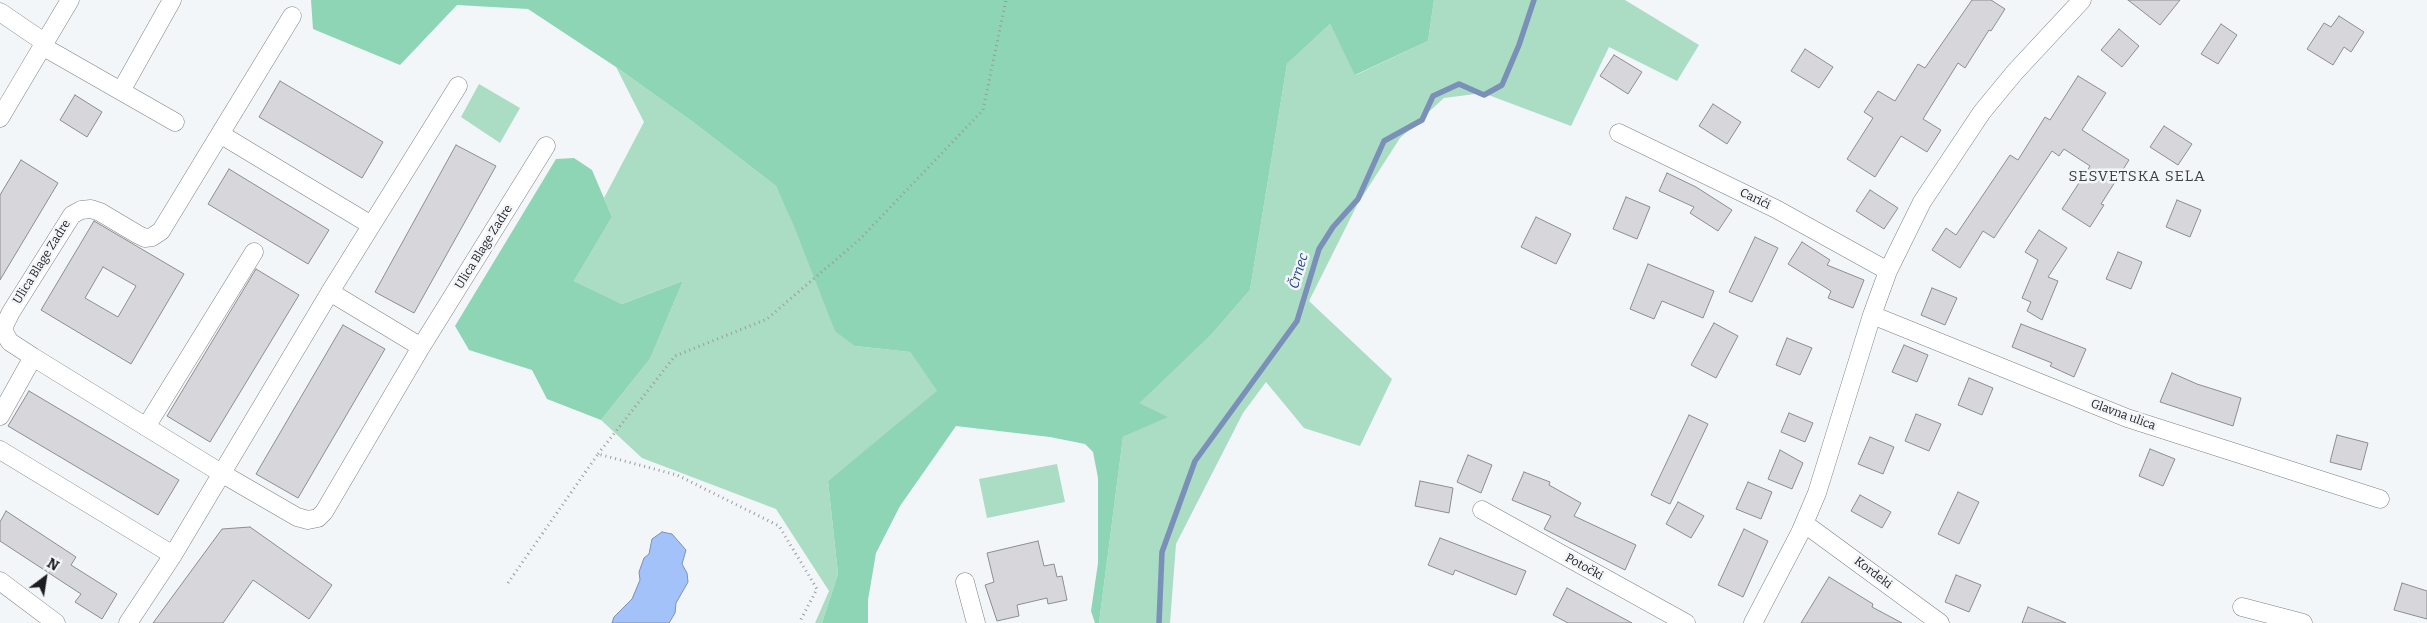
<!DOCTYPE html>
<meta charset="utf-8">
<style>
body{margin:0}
#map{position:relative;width:2427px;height:623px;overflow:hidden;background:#f3f6f9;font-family:Bitter,serif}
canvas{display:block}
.north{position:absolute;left:20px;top:553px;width:50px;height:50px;-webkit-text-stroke:4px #f3f6f9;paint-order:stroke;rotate:31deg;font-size:14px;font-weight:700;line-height:20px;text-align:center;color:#1c1d1e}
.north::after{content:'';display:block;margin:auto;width:18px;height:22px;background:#1c1d1e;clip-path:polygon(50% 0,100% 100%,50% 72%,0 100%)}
</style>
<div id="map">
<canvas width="2427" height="623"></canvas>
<div class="north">N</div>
</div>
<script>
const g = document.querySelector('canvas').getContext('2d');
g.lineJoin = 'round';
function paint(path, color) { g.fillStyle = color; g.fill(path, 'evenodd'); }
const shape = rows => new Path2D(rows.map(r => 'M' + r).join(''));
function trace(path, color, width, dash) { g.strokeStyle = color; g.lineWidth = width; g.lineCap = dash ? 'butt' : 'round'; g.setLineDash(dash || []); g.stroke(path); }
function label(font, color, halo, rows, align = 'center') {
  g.font = font + ' Bitter,serif'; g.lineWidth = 5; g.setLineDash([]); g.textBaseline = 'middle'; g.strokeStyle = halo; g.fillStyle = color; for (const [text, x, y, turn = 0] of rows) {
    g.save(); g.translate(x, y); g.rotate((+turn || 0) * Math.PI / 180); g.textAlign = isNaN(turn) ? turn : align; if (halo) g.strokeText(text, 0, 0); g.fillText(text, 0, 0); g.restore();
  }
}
const green = shape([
 [1434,0,1625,0,1699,45,1677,81,1609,47,1571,126,1483,93,1444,98,1400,138,1357,205,1309,301,1392,379,1360,446,1304,428,1266,382,1243,413,1176,544,1170,623,1099,623,1123,437,1167,417,1140,403,1211,335,1250,290,1287,64,1330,24,1356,75,1428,41],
 [616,67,693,122,776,186,855,346,910,352,938,392,828,481,838,574,822,623,815,623,829,591,776,509,642,458,601,420,650,359,683,281,622,304,574,281,612,217,604,198,644,122],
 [479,84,520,108,500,143,461,117],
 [1057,464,1065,502,987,518,979,479]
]);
const forest = shape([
 [311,0,1434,0,1428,41,1355,75,1330,24,1287,64,1250,290,1211,335,1140,403,1168,417,1123,437,1099,623,1095,623,1091,611,1098,563,1098,478,1093,452,1085,444,1050,437,956,426,900,506,876,553,868,600,868,623,822,623,838,574,828,481,937,391,910,352,855,346,835,331,794,226,776,186,693,122,616,67,528,9,457,5,400,65,313,29],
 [574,158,592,170,612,217,574,281,622,304,683,281,650,359,601,420,547,399,532,370,469,350,455,326,556,159]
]);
const water = shape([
 [662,532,672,534,686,550,682,564,687,573,688,582,676,603,675,613,669,623,612,623,614,617,632,599,640,580,639,572,644,558,649,554,652,539,662,532]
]);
const stream = shape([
 [1159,623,1162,552,1195,461,1297,321,1319,249,1333,227,1358,199,1384,141,1422,120,1433,96,1459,84,1484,95,1502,85,1519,45,1534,0]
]);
const building = shape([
 [1972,0,1991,0,2005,9,1991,31,1989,30,1965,68,1958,63,1923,119,1941,130,1927,152,1901,136,1875,177,1847,159,1873,118,1864,112,1878,91,1895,101,1918,64,1925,68,1972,0],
 [2128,0,2180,0,2160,25,2128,0],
 [2339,16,2364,32,2351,52,2344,47,2333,65,2307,49,2324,23,2331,27,2339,16],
 [2221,24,2237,35,2218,64,2201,54,2221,24],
 [2119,29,2139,46,2122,67,2101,50,2119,29],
 [1805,49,1833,67,1819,88,1791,71,1805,49],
 [1614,55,1642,72,1628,94,1600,76,1614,55],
 [2078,76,2106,93,2082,130,2129,160,2101,204,2104,205,2090,227,2062,209,2090,166,2064,149,2059,156,2052,151,1994,238,1983,231,1960,268,1932,250,1946,228,1956,235,2010,155,2018,160,2045,117,2050,120,2078,76],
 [280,81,383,142,362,178,259,117,280,81],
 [75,95,102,112,87,137,60,120,75,95],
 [1713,104,1741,122,1727,144,1699,126,1713,104],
 [2164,126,2192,144,2178,165,2150,147,2164,126],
 [456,145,496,166,414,313,375,292,456,145],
 [21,160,58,183,0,280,0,195,21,160],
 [229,169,329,230,308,264,208,204,229,169],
 [1667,173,1696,187,1732,210,1718,231,1690,213,1694,207,1659,191,1667,173],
 [1870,190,1898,208,1884,229,1856,211,1870,190],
 [1626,197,1650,207,1637,239,1613,229,1626,197],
 [2177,200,2201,210,2190,237,2166,227,2177,200],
 [1536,217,1571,234,1556,264,1521,247,1536,217],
 [94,221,184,274,131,364,41,310,94,221],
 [103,267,136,286,118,317,85,298,103,267],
 [2039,230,2067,248,2048,277,2058,281,2042,320,2027,311,2031,302,2022,298,2038,260,2025,252,2039,230],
 [1755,237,1778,248,1752,302,1729,292,1755,237],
 [1802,242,1830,260,1827,265,1864,280,1853,308,1828,298,1831,291,1788,264,1802,242],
 [2118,252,2142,262,2131,289,2106,279,2118,252],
 [1648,264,1714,291,1703,318,1662,301,1654,319,1630,309,1648,264],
 [256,269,299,295,210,442,167,416,256,269],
 [1932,288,1957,298,1945,325,1921,315,1932,288],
 [1714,323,1738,336,1716,378,1691,365,1714,323],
 [2021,324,2086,349,2074,377,2050,366,2052,363,2012,347,2021,324],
 [343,325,385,349,298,498,256,474,343,325],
 [1787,338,1812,348,1800,375,1776,365,1787,338],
 [1904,345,1928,355,1917,382,1892,372,1904,345],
 [2172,373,2197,384,2241,398,2233,426,2160,402,2172,373],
 [1969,378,1993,388,1982,415,1958,405,1969,378],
 [29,391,179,480,158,515,8,426,29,391],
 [1789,413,1813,423,1805,442,1781,432,1789,413],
 [1916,414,1941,424,1929,451,1905,441,1916,414],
 [1689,415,1708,424,1670,504,1651,495,1689,415],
 [2337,435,2368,443,2361,470,2330,462,2337,435],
 [1870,437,1894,447,1883,474,1858,464,1870,437],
 [2150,449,2175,459,2163,486,2139,476,2150,449],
 [1780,450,1803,463,1792,489,1768,479,1780,450],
 [1468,455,1492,465,1481,493,1457,482,1468,455],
 [1524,472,1550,482,1549,485,1581,503,1574,516,1636,545,1625,570,1544,529,1551,516,1512,500,1524,472],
 [1420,481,1453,488,1449,513,1415,506,1420,481],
 [1748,482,1772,492,1761,519,1736,509,1748,482],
 [1958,492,1979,502,1959,544,1938,534,1958,492],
 [1860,495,1891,512,1882,528,1851,511,1860,495],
 [1678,502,1704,516,1691,538,1666,524,1678,502],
 [6,511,76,557,71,565,117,594,102,619,75,602,81,594,0,541,0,522,6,511],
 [250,527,332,585,309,619,253,580,223,623,153,623,222,529,250,527],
 [1744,529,1768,541,1743,597,1718,585,1744,529],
 [1440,538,1526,571,1516,595,1455,570,1453,575,1428,565,1440,538],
 [1038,541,1044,566,1054,564,1057,577,1062,576,1067,600,1048,604,1047,598,1017,605,1019,616,997,621,985,585,994,582,987,553,1038,541],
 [1956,575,1981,585,1969,612,1945,602,1956,575],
 [1829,577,1873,604,1872,607,1902,623,1801,623,1829,577],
 [2402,583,2427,591,2427,619,2394,610,2402,583],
 [1567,588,1632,623,1568,623,1553,615,1567,588],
 [2028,607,2066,623,2022,623,2028,607]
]);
const path = shape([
 [598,454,675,356,767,319,860,239,983,110,1006,0],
 [508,583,598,454,677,475,779,526,817,589,799,623]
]);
const minor = shape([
 [0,12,44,42],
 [42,46,175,122],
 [121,91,172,0],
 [0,118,70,0],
 [1619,133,1776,209,1888,271],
 [220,134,292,16],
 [371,225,220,134,161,231,152,237,145,238,137,234,100,212,91,209,81,210,72,215,11,312,4,326,5,334,10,342,33,357,221,473,297,517,308,520,318,518,324,512,421,347,546,146],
 [330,292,421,347],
 [1872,315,2127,418,2380,499],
 [0,416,33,357],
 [146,427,254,252],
 [0,450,173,555],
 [1482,510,1686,623],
 [1805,524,1940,623],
 [0,581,56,623],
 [965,582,976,623],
 [2242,607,2303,623],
 [128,623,173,555,330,292,458,86],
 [1753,623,1800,533,1817,493,1872,315,1888,271,1922,202,1982,112,2015,72,2082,0]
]);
const streetNames = [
 ["Carići",1755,199,26],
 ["Ulica Blage Zadre",484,247,-58],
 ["Ulica Blage Zadre",42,262,-58],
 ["Glavna ulica",2123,415,20],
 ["Potočki",1584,567,29],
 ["Kordeki",1873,573,37]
];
const waterNames = [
 ["Črnec",1299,271,-73]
];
const quarterNames = [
 ["SESVETSKA SELA",2137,177]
];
paint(green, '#abdcc4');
paint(forest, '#8dd5b4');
paint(water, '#a3c2fa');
trace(water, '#7a90b8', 1);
trace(stream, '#7a90b8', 5.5);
paint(building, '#d7d6da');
trace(building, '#8d8d90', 1);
trace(minor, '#7e8183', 19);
trace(path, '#999b9d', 3, [1, 4]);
trace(minor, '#fff', 18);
label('12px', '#1c1d1e', '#f3f6f9', streetNames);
label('italic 14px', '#254789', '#f3f6f9', waterNames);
g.letterSpacing = '1px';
label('15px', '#3b3e40', '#f3f6f9', quarterNames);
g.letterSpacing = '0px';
</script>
